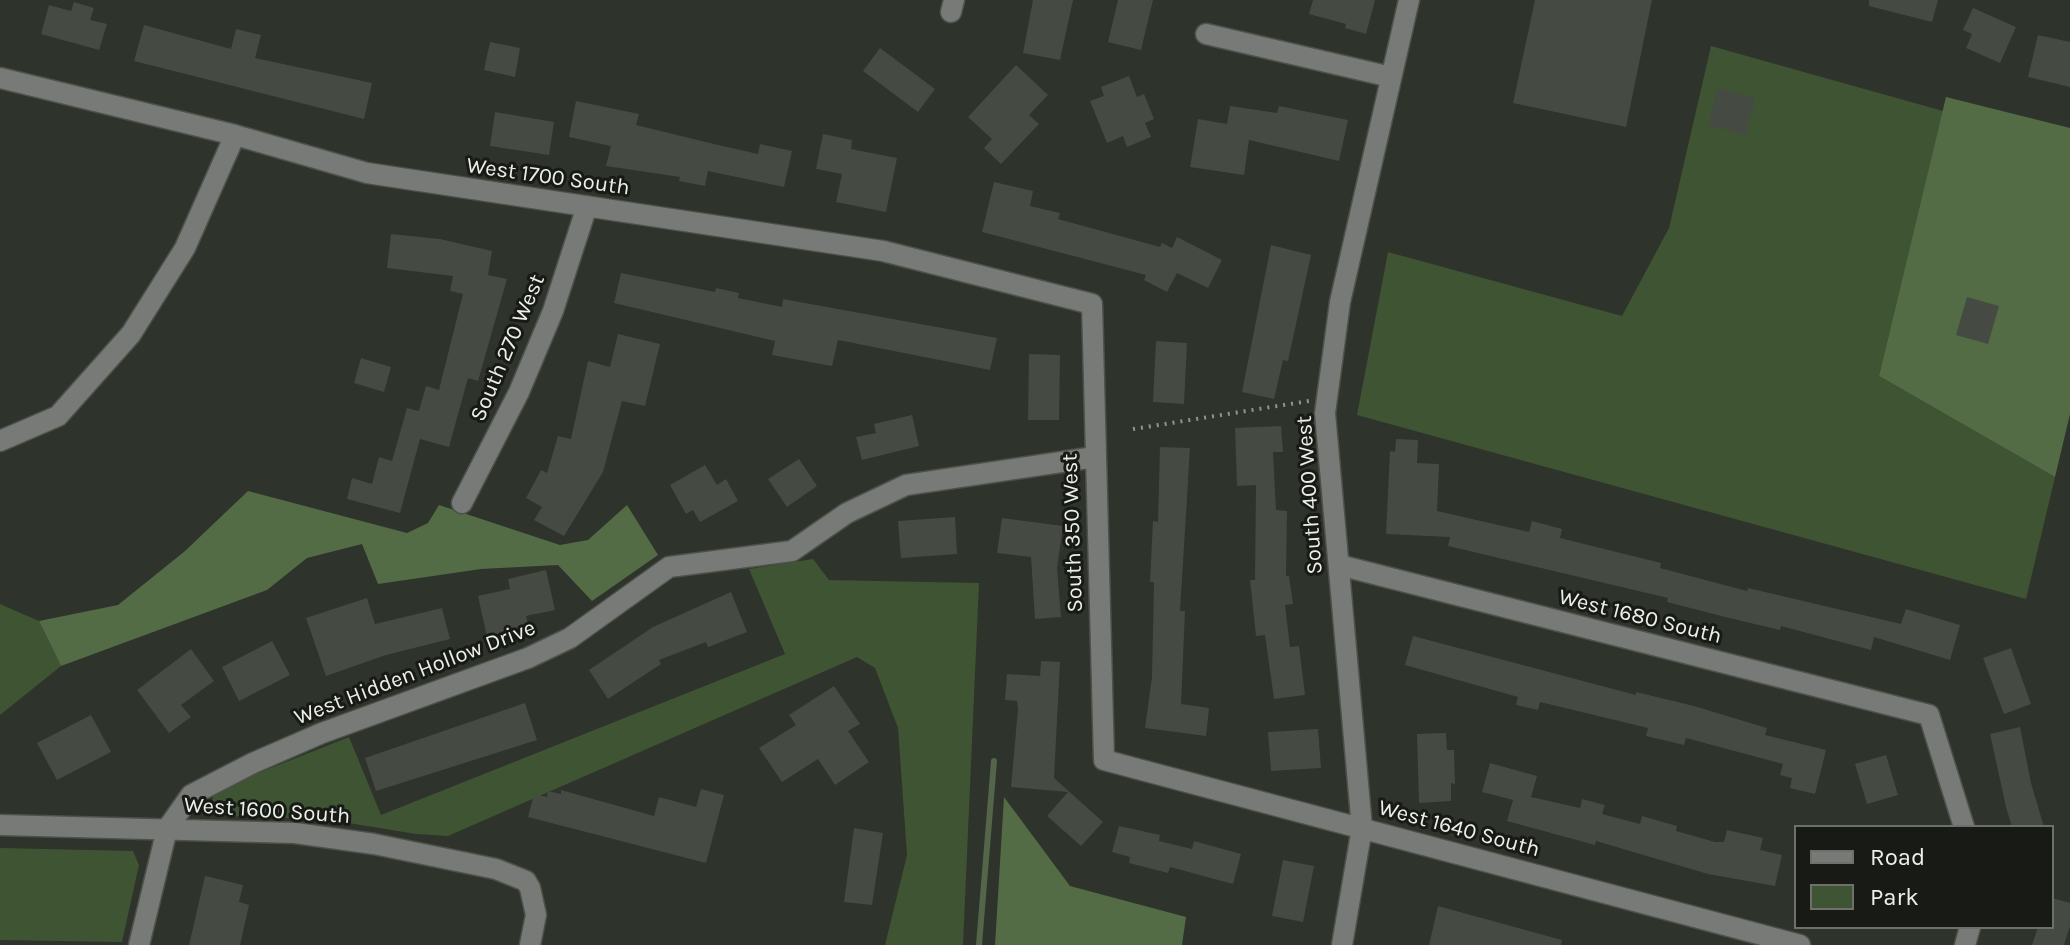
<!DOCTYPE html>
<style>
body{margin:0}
#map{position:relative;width:2070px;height:945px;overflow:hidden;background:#2e332b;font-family:Karla,sans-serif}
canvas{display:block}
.legend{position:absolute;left:1794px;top:825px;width:260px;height:104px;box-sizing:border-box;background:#181a16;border:2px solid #6d706b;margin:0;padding:10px 14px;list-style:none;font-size:24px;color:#ecf0ea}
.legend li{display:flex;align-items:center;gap:16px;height:40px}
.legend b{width:40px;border:2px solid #6d706b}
</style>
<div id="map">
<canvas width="2070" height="945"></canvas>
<ul class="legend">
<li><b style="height:10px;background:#777a76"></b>Road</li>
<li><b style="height:22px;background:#3f5433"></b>Park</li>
</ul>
</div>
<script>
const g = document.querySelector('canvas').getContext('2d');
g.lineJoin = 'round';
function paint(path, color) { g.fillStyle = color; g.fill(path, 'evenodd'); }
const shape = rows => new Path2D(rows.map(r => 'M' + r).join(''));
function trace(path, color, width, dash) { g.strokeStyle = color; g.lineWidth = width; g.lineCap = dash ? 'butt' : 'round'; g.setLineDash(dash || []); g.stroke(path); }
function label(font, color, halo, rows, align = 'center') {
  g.font = font + ' Karla,sans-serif'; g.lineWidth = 6; g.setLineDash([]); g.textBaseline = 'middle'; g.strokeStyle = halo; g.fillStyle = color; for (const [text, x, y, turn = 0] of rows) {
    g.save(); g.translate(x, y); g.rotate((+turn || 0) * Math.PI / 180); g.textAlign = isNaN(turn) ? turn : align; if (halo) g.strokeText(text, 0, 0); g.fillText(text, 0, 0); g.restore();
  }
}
const green = shape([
 [1711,46,1943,111,1879,376,2055,477,2026,599,1357,415,1388,252,1622,316,1669,228],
 [813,559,829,580,979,583,963,945,885,945,907,855,898,728,875,668,857,657,448,836,416,834,324,819,229,816,212,810,213,791,349,737,381,815,785,654,749,569],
 [0,604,39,621,61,666,0,715],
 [0,848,133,851,139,865,122,942,0,940]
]);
const forest = shape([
 [1946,97,2070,128,2070,414,2055,477,1879,376],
 [248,491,407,533,428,523,439,505,560,545,588,540,627,505,658,555,592,601,558,565,481,569,378,584,362,544,307,558,267,590,61,666,39,621,118,605,185,551],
 [1004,797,1070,886,1186,917,1182,945,995,945]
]);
const stream = shape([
 [979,945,994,761]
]);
const building = shape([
 [1033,0,1073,0,1060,60,1023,53],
 [1118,0,1153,0,1141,50,1108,42],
 [1313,0,1375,0,1366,34,1345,28,1346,24,1309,14],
 [1535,0,1652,0,1626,127,1513,103],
 [1869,0,1938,0,1932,22,1869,6],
 [74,2,94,8,90,20,107,24,99,50,41,34,49,5,71,11],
 [1973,8,2016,27,2000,63,1966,48,1972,34,1963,30],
 [144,25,231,49,236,29,261,35,255,58,372,83,364,119,134,61],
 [2038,35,2070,42,2070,87,2028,77],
 [490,42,520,48,515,77,484,70],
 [880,48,935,89,918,112,863,71],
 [1016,65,1048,95,1029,115,1039,124,1001,164,984,148,992,139,968,117],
 [1129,76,1137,97,1144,94,1154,119,1145,123,1151,137,1127,147,1123,136,1107,143,1090,101,1104,96,1101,87],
 [1718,88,1755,98,1746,135,1708,125],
 [576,101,639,114,636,125,714,144,758,154,760,144,792,151,784,187,708,171,705,186,679,181,680,177,606,166,611,146,569,137],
 [1230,106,1277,113,1279,106,1348,120,1339,161,1249,140,1244,175,1190,167,1198,119,1227,124],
 [495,112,554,122,549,155,490,146],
 [823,134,852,140,851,149,897,158,886,212,836,202,842,174,816,169],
 [994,182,1033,191,1030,206,1060,213,1058,219,1160,247,1162,243,1172,248,1177,237,1222,260,1208,288,1177,273,1167,292,1144,280,1146,275,982,232],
 [391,234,440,239,492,251,488,275,507,279,478,381,468,378,449,447,420,439,400,513,347,499,352,478,372,484,379,457,392,461,407,408,419,411,426,386,439,390,463,294,450,291,453,276,387,268],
 [1271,245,1311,255,1288,361,1283,360,1274,399,1242,392],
 [621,273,715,292,716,288,739,293,738,298,782,307,783,299,997,338,990,370,838,340,832,366,772,355,775,341,614,303],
 [1967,297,1999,306,1988,344,1956,335],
 [618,334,660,344,645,406,622,401,603,472,564,536,534,520,542,507,526,498,541,470,547,473,558,436,571,439,588,361,610,367],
 [1156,341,1187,343,1184,404,1153,402],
 [1029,354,1060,355,1059,420,1028,420],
 [361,358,391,367,384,392,354,383],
 [912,415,919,446,862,460,856,437,876,433,874,424],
 [1281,426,1283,452,1273,452,1276,510,1287,511,1286,576,1289,576,1293,604,1285,605,1290,647,1299,646,1305,695,1274,699,1265,635,1256,636,1250,580,1255,580,1256,485,1237,486,1235,428],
 [1396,439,1418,440,1417,463,1439,464,1437,511,1529,532,1532,521,1562,529,1560,538,1661,563,1660,568,1747,591,1748,588,1901,624,1906,609,1960,625,1950,660,1874,637,1871,650,1781,626,1780,630,1725,617,1667,602,1668,598,1448,546,1450,537,1386,534,1390,451,1395,452],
 [1160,447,1190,448,1180,611,1185,611,1181,704,1209,708,1206,736,1145,728,1152,677,1154,582,1150,582,1153,521,1158,522],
 [799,459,817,486,787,507,768,479],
 [705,465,717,485,726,479,738,501,700,522,693,510,686,514,670,485],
 [955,517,957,554,901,558,898,521],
 [1002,518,1063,526,1057,568,1061,617,1035,619,1031,557,997,553],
 [546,570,555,610,526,616,529,628,487,637,478,596,510,589,508,579],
 [731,592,747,632,708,647,706,642,659,660,661,664,608,699,589,670,653,627],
 [367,598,375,624,442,608,450,639,386,655,326,676,306,618],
 [1413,636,1636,695,1636,692,1694,706,1767,728,1765,735,1826,750,1815,794,1790,788,1792,778,1780,775,1783,764,1686,738,1684,745,1646,736,1648,728,1540,702,1538,710,1516,705,1518,697,1405,665],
 [272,641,290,675,239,701,222,667],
 [2011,648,2031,704,2004,714,1983,658],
 [191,649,214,681,181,705,191,717,169,733,137,690],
 [1041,661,1060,662,1054,778,1103,822,1081,846,1047,816,1068,792,1011,787,1018,709,1017,701,1005,700,1007,674,1040,676],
 [834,686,860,724,848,731,869,762,835,785,818,759,782,782,759,748,796,725,789,715],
 [525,703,537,740,376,791,365,758],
 [91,715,111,752,57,780,37,743],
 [2020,727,2031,783,2044,827,2012,827,2006,807,1990,734],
 [1318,729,1321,768,1271,771,1268,732],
 [1446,733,1447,750,1454,750,1455,784,1451,783,1451,801,1419,803,1417,734],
 [1886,755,1898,795,1867,804,1855,764],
 [1490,763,1537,776,1531,797,1580,808,1582,799,1605,805,1602,814,1640,824,1642,816,1677,826,1676,831,1715,842,1724,842,1727,830,1763,838,1760,850,1782,855,1775,886,1708,874,1596,841,1595,845,1507,821,1513,800,1482,792],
 [701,789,724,795,706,863,528,817,534,794,547,797,548,791,561,794,561,790,654,816,659,797,696,807],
 [1119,826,1160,835,1159,841,1192,849,1194,841,1241,854,1233,884,1170,867,1168,873,1129,863,1130,857,1112,852],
 [854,828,883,833,872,905,844,902],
 [1283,860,1314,866,1303,922,1272,916],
 [205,876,243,885,239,902,249,905,240,945,189,945],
 [2052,898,2070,903,2070,926,2064,945,2032,945,2038,927,2052,927],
 [1438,906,1562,940,1561,945,1429,945]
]);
const path = shape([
 [1133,429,1309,401]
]);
const minor = shape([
 [951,12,954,0],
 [1206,34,1391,77],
 [0,78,235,135,367,173,883,251,1092,304,1104,760,1800,945],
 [0,441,58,416,131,334,185,248,235,135],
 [462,503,519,392,553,311,587,206],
 [1339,565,1929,715,1964,827],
 [0,825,295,833,374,844,496,869,526,881,530,888,536,915,530,945],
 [139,945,167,829,191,795,253,763,322,733,528,658,570,638,669,567,792,551,847,513,906,485,1095,457],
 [1342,945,1362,828,1325,413,1340,302,1409,0],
 [1965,945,1970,927]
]);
const streetNames = [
 ["West 1700 South",548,177,8],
 ["South 270 West",508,348,-67],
 ["South 400 West",1310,495,-94],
 ["South 350 West",1073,533,-92],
 ["West 1680 South",1640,617,14],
 ["West Hidden Hollow Drive",415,673,-21],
 ["West 1600 South",267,811,4],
 ["West 1640 South",1459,829,15]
];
paint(green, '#3f5433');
paint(forest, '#546c46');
trace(stream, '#54654a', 6);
paint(building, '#454b42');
trace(minor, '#4c514a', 23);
trace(path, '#91958e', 4, [2, 6]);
trace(minor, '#777a76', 20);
label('22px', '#ecf0ea', '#181a16', streetNames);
</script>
